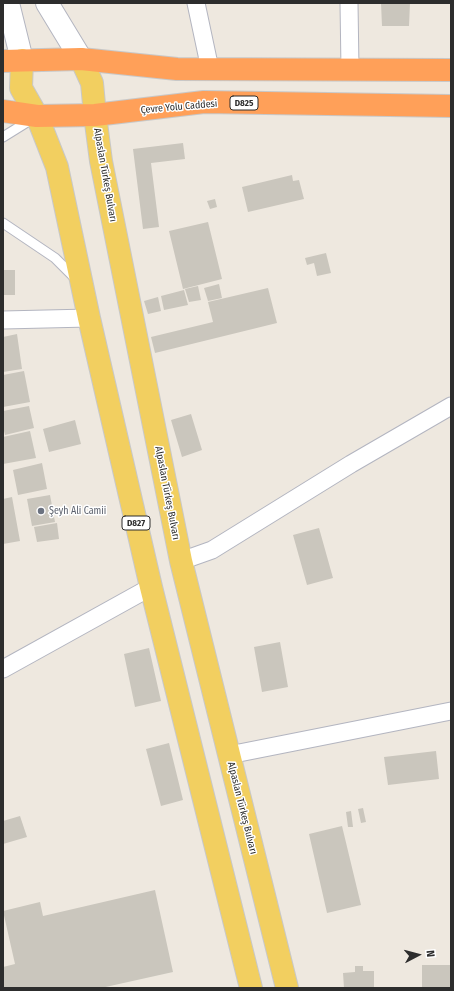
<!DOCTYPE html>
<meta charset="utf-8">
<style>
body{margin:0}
#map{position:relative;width:454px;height:991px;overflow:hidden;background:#eee8df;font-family:"Fira Sans Condensed",sans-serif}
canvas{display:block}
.frame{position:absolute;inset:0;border:4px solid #2d2d2d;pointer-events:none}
.north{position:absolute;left:398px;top:935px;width:40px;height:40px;-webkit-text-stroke:3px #fff;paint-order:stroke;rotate:84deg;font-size:11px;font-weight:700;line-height:16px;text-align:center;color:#2d2d2d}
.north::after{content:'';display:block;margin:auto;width:14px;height:18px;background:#2d2d2d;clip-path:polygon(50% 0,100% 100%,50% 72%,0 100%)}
</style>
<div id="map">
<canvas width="454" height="991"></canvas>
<div class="frame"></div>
<div class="north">N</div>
</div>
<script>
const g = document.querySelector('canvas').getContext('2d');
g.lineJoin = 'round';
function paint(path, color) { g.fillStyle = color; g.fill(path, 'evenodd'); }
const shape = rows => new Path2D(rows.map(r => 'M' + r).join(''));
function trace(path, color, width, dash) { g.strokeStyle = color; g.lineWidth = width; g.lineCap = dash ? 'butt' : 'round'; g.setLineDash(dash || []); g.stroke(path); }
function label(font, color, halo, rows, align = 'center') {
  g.font = font + ' "Fira Sans Condensed",sans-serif'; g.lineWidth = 3; g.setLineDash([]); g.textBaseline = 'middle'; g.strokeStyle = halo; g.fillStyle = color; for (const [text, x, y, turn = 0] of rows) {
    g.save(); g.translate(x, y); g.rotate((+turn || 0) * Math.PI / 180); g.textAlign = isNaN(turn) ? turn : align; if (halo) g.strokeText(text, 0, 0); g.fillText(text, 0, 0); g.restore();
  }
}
const building = shape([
 [381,3,410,3,409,26,382,26],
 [183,143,185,159,151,163,159,227,143,229,133,149],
 [292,175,293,181,299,180,304,199,248,212,242,187],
 [215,199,217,207,210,209,207,201],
 [208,222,222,279,183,289,169,231],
 [326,253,331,273,317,276,314,263,307,265,305,258],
 [3,270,15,270,15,295,3,295],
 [219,284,222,298,208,301,204,288],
 [198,286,201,300,189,302,185,289],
 [268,288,277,323,155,353,151,337,213,322,208,302],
 [184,290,188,305,164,310,161,296],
 [158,297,161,311,148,314,144,301],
 [17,334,22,369,3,372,3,337],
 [24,371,30,402,3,407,3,375],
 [29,406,34,428,5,435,3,427,3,411],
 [191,414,202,450,182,457,171,420],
 [75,420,81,444,49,452,43,429],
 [30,431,36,458,3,464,3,437],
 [42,463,47,489,18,495,13,470],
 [50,495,55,522,32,526,27,499],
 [12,497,20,541,3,544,3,499],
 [57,523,59,539,37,542,34,527],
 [319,528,333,578,307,585,293,535],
 [280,642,288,687,262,692,254,647],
 [149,648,161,701,135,707,124,654],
 [169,743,183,800,161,806,146,749],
 [436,751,439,779,388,785,384,757],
 [363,808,366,822,361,823,358,809],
 [351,811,353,827,348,827,346,812],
 [20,816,27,837,3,844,3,821],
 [342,826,361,905,327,913,309,834],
 [155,890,173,972,101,988,3,988,3,967,15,964,3,911,40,902,43,916],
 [422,965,451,965,451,988,422,988],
 [355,966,363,966,363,971,374,971,374,988,344,988,343,973,355,972]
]);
const lane = shape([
 [3,137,32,119],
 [3,223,55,258,76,279]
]);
const street = shape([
 [196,3,210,69],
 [349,3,350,69],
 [3,320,89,318],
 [181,561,212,550,351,464,451,406],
 [3,669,151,587],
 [229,755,451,711]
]);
const secondary = shape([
 [8,3,22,60],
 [47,3,81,59]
]);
const primary = shape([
 [81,59,92,83,95,115,101,161,181,561,287,988],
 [22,60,21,88,37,116,57,167,89,318,151,587,251,988]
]);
const highway = shape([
 [3,61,81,59,177,69,451,70],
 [3,111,37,116,95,115,204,102,451,106]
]);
const markers = [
 [41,511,4,"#6b7280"]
];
const shields = [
 [244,103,28],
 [136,523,28]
];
const shieldNames = [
 ["D825",244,103],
 ["D827",136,523]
];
const streetNames = [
 ["Çevre Yolu Caddesi",179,107,-5],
 ["Alpaslan Türkeş Bulvarı",105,175,80],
 ["Alpaslan Türkeş Bulvarı",167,493,79],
 ["Alpaslan Türkeş Bulvarı",242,808,76]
];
const worshipNames = [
 ["Şeyh Ali Camii",49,511]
];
paint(building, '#cac6bd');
trace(lane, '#b3b5c0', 11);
trace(street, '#b3b5c0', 19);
trace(secondary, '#b3b5c0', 24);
trace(primary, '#c8c8c8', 24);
trace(highway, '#c8c8c8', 24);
trace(lane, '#fff', 9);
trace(street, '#fff', 17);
trace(secondary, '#fff', 22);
trace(primary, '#f2cf60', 22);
trace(highway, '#ffa059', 22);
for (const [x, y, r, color] of markers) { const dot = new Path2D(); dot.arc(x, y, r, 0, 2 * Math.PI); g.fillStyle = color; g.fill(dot); trace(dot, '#fff', 1.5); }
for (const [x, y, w] of shields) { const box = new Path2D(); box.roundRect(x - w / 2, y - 7, w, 14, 3); g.fillStyle = '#fff'; g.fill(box); trace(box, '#2d2d2d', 1); }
label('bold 9px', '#2d2d2d', null, shieldNames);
label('10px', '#2d2d2d', '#fff', streetNames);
label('10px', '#5b616d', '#fff', worshipNames, 'left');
</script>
